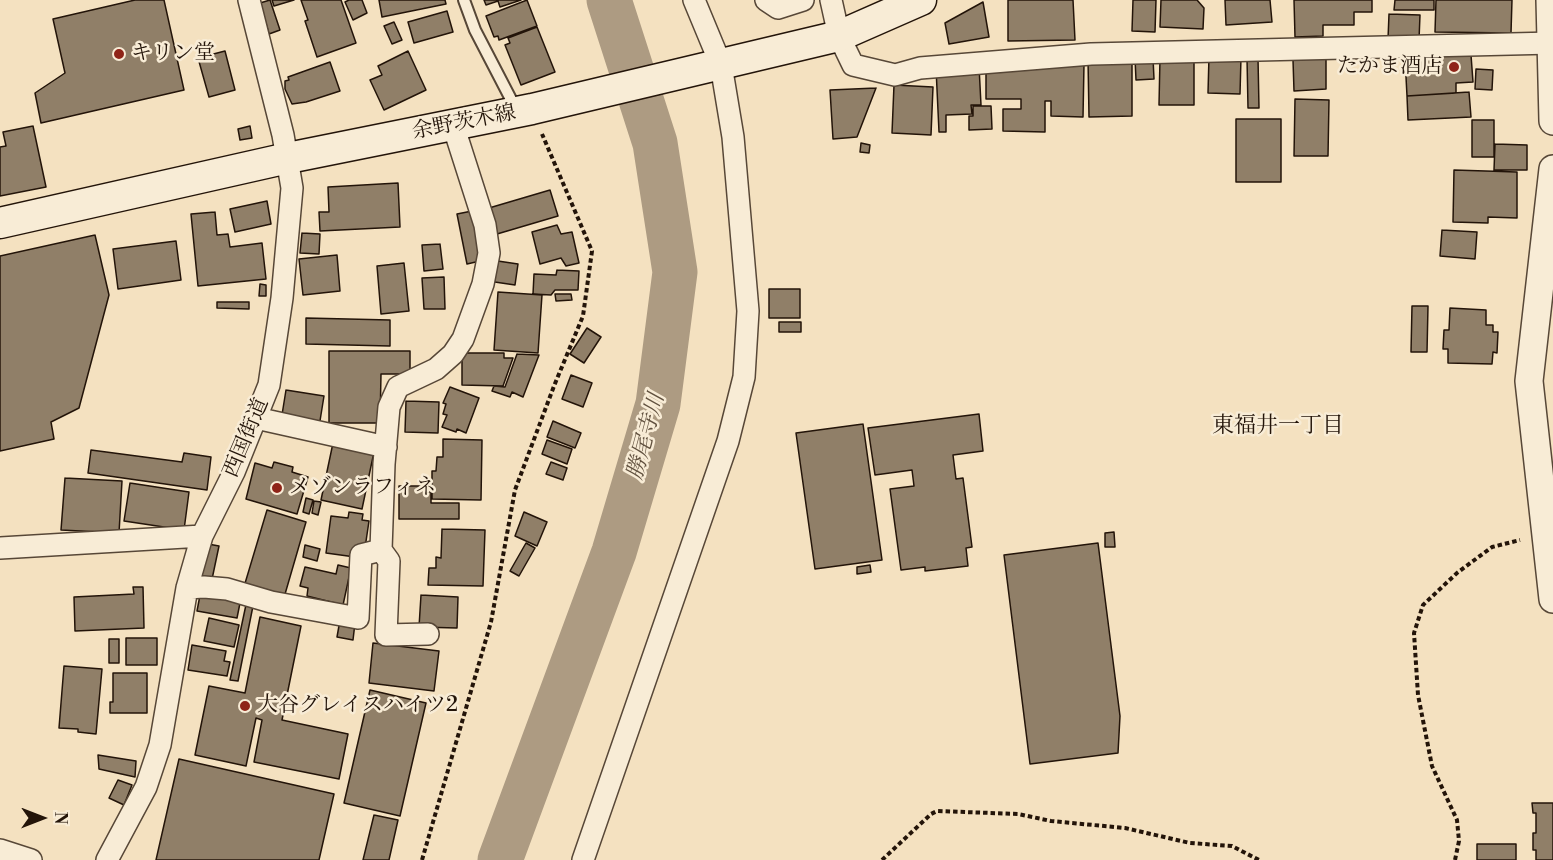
<!DOCTYPE html>
<meta charset="utf-8">
<style>
body{margin:0}
#map{position:relative;width:1553px;height:860px;overflow:hidden;background:#f4e1c0;font-family:"Libre Bodoni",serif}
canvas{display:block}
.north{position:absolute;left:12px;top:788px;width:60px;height:60px;-webkit-text-stroke:4px #f8ecd6;paint-order:stroke;rotate:90deg;font-size:16px;font-weight:700;line-height:24px;text-align:center;color:#231409}
.north::after{content:'';display:block;margin:auto;width:21px;height:27px;background:#231409;clip-path:polygon(50% 0,100% 100%,50% 72%,0 100%)}
</style>
<div id="map">
<canvas width="1553" height="860"></canvas>
<div class="north">N</div>
</div>
<script>
const g = document.querySelector('canvas').getContext('2d');
g.lineJoin = 'round';
const shape = rows => new Path2D(rows.map(r => 'M' + r).join(''));
function trace(path, color, width, dash) { g.strokeStyle = color; g.lineWidth = width; g.lineCap = dash ? 'butt' : 'round'; g.setLineDash(dash || []); g.stroke(path); }
function paint(path, color) { g.fillStyle = color; g.fill(path, 'evenodd'); }
function label(font, color, halo, rows, align = 'center') {
  g.font = font + ' "Libre Bodoni","Noto Serif JP",serif'; g.lineWidth = 5; g.setLineDash([]); g.textBaseline = 'middle'; g.strokeStyle = halo; g.fillStyle = color; for (const [text, x, y, turn = 0] of rows) {
    g.save(); g.translate(x, y); g.rotate((+turn || 0) * Math.PI / 180); g.textAlign = isNaN(turn) ? turn : align; if (halo) g.strokeText(text, 0, 0); g.fillText(text, 0, 0); g.restore();
  }
}
const river = shape([
 [500,860,614,552,658,404,675,272,655,143,609,0]
]);
const building = shape([
 [135,0,164,0,184,90,41,123,35,93,65,73,53,19,135,0],
 [270,0,280,30,269,34,260,3,270,0],
 [272,0,294,0,274,6,272,0],
 [301,0,341,0,356,43,317,57,305,21,308,20,301,0],
 [349,0,362,0,367,13,353,20,345,2,349,0],
 [379,0,445,0,446,4,382,17,379,0],
 [484,0,521,0,500,7,498,1,486,5,484,0],
 [527,0,537,26,499,40,498,36,494,37,486,16,527,0],
 [1008,0,1073,0,1075,40,1008,41,1008,0],
 [1133,0,1156,0,1155,32,1132,31,1133,0],
 [1161,0,1197,0,1204,8,1203,29,1160,27,1161,0],
 [1225,0,1270,0,1272,22,1226,25,1225,0],
 [1294,0,1372,0,1372,12,1354,12,1354,25,1323,25,1323,36,1295,37,1294,0],
 [1395,0,1434,0,1434,10,1394,10,1395,0],
 [1436,0,1512,0,1511,33,1435,32,1436,0],
 [983,2,989,37,949,44,945,23,983,2],
 [447,11,453,32,414,43,408,22,447,11],
 [1389,14,1420,15,1419,40,1388,39,1389,14],
 [394,22,402,40,392,44,384,26,394,22],
 [537,27,555,72,521,85,505,45,510,43,508,38,537,27],
 [225,51,235,90,209,97,198,58,225,51],
 [408,51,426,90,384,110,370,80,382,75,378,66,408,51],
 [1471,55,1473,82,1456,83,1456,93,1407,96,1405,58,1471,55],
 [1209,56,1241,57,1240,94,1208,93,1209,56],
 [1132,58,1132,116,1089,117,1088,59,1132,58],
 [1135,58,1153,58,1154,79,1136,80,1135,58],
 [1160,58,1194,58,1194,105,1159,105,1160,58],
 [1247,58,1258,58,1259,108,1248,108,1247,58],
 [1326,58,1326,89,1294,91,1293,60,1326,58],
 [330,62,340,91,306,102,292,104,285,89,285,81,289,80,288,77,330,62],
 [999,63,1084,64,1083,117,1051,116,1051,101,1045,101,1045,132,1003,131,1003,109,1021,109,1021,99,986,99,986,72,999,72,999,63],
 [979,66,981,105,971,105,972,114,946,115,946,132,939,132,936,68,979,66],
 [1476,69,1493,70,1492,90,1475,89,1476,69],
 [894,85,933,87,931,135,892,133,894,85],
 [876,88,857,137,833,139,830,90,876,88],
 [1469,92,1471,117,1408,120,1407,96,1469,92],
 [1295,99,1329,100,1328,156,1294,156,1295,99],
 [973,106,991,106,992,129,969,130,969,116,973,116,973,106],
 [1236,119,1281,119,1281,182,1236,182,1236,119],
 [1472,120,1494,120,1494,157,1472,157,1472,120],
 [33,126,46,187,0,196,0,147,6,146,3,132,33,126],
 [250,126,252,138,240,140,238,129,250,126],
 [861,143,870,145,869,153,860,152,861,143],
 [1495,144,1527,145,1527,170,1494,170,1495,144],
 [1454,170,1517,172,1517,218,1488,217,1488,223,1453,222,1454,170],
 [398,183,400,227,320,231,319,212,329,212,328,187,398,183],
 [550,190,558,216,497,234,489,208,550,190],
 [267,201,271,224,235,232,230,209,267,201],
 [477,210,480,261,467,264,457,214,477,210],
 [215,212,217,235,228,234,230,247,262,243,266,279,198,286,191,214,215,212],
 [557,225,561,234,572,232,579,263,566,266,561,258,540,264,532,232,557,225],
 [1442,230,1477,232,1475,259,1440,256,1442,230],
 [302,233,320,234,319,254,300,253,302,233],
 [95,235,109,295,79,408,51,422,54,439,0,451,0,256,95,235],
 [176,241,181,280,118,289,113,249,176,241],
 [440,244,443,269,424,271,422,245,440,244],
 [337,255,340,291,303,295,299,259,337,255],
 [491,260,518,264,515,285,488,281,491,260],
 [404,263,409,311,381,314,377,266,404,263],
 [557,270,579,271,578,290,555,290,551,295,533,294,534,274,556,275,557,270],
 [444,277,445,309,424,309,422,278,444,277],
 [260,284,266,285,266,296,259,296,260,284],
 [769,289,800,289,800,318,769,318,769,289],
 [498,292,542,295,538,353,494,350,498,292],
 [555,294,571,294,572,300,556,301,555,294],
 [217,302,249,302,249,309,217,308,217,302],
 [1412,306,1428,306,1427,352,1411,352,1412,306],
 [1450,308,1486,310,1486,325,1493,325,1493,332,1498,332,1497,353,1493,352,1492,364,1448,363,1448,349,1443,349,1444,330,1449,330,1450,308],
 [306,318,390,320,390,346,306,344,306,318],
 [779,322,801,322,801,332,779,332,779,322],
 [587,328,601,337,584,363,570,354,587,328],
 [329,351,410,351,410,374,381,374,380,423,329,423,329,351],
 [462,353,504,353,504,358,513,358,503,386,462,385,462,353],
 [517,354,539,355,523,397,512,392,510,397,492,391,494,386,505,387,517,354],
 [571,375,592,383,583,407,562,399,571,375],
 [450,387,479,398,466,433,457,429,456,432,442,427,447,415,443,414,446,404,443,403,450,387],
 [286,390,324,396,319,427,281,421,286,390],
 [406,401,439,402,438,433,405,432,406,401],
 [979,414,983,451,953,455,956,479,963,478,972,547,966,548,968,566,925,571,925,567,901,570,890,489,914,486,912,470,875,475,868,428,979,414],
 [553,421,581,433,575,448,547,437,553,421],
 [863,424,882,560,815,569,796,433,863,424],
 [443,439,482,440,481,500,432,499,432,471,436,471,437,457,443,457,443,439],
 [547,440,572,449,567,464,542,454,547,440],
 [333,443,374,452,362,509,321,500,333,443],
 [91,450,182,462,184,453,211,457,207,490,88,473,91,450],
 [274,462,293,467,292,472,308,477,297,514,246,499,255,463,272,468,274,462],
 [551,462,567,468,563,480,546,474,551,462],
 [65,478,122,481,119,533,61,530,65,478],
 [130,483,189,492,184,530,124,521,130,483],
 [399,486,424,486,424,492,431,492,431,503,459,503,459,519,399,519,399,486],
 [306,498,313,500,309,514,303,512,306,498],
 [314,501,321,502,318,515,312,513,314,501],
 [267,510,306,522,283,601,243,590,267,510],
 [349,512,363,514,362,520,369,521,365,548,355,557,326,553,331,516,348,518,349,512],
 [524,512,547,522,537,546,515,536,524,512],
 [442,529,485,530,483,586,428,585,429,568,436,568,436,557,441,558,442,529],
 [1114,532,1115,547,1105,547,1105,533,1114,532],
 [526,543,535,548,519,576,510,571,526,543],
 [1098,543,1120,716,1118,753,1030,764,1004,555,1098,543],
 [208,544,219,546,211,584,200,581,208,544],
 [305,545,320,549,317,561,303,557,305,545],
 [338,565,351,568,343,605,307,596,308,588,300,586,305,567,336,574,338,565],
 [870,565,871,572,857,574,857,567,870,565],
 [133,587,143,587,144,628,75,631,74,597,134,594,133,587],
 [201,590,241,598,237,618,197,611,201,590],
 [421,595,458,597,457,628,419,627,421,595],
 [247,600,254,601,238,681,230,680,247,600],
 [260,617,301,626,282,720,348,734,339,779,254,762,262,720,256,718,246,766,195,755,209,686,245,693,260,617],
 [209,618,239,625,234,647,204,641,209,618],
 [340,620,355,623,353,640,337,637,340,620],
 [126,638,157,638,157,665,126,665,126,638],
 [109,639,119,639,119,663,109,663,109,639],
 [373,643,439,651,434,691,369,683,373,643],
 [192,645,226,651,224,661,230,662,227,676,188,670,192,645],
 [64,666,102,669,96,734,78,732,78,729,59,728,64,666],
 [113,673,147,673,147,713,110,713,110,702,113,702,113,673],
 [370,690,426,703,400,816,344,803,370,690],
 [98,755,136,761,135,777,99,769,98,755],
 [179,759,334,794,319,860,156,860,179,759],
 [118,780,132,785,124,805,109,798,118,780],
 [1532,803,1553,803,1553,860,1536,860,1536,850,1533,850,1533,833,1536,833,1536,813,1533,813,1532,803],
 [374,815,398,820,389,860,363,860,374,815],
 [1477,844,1516,844,1516,860,1477,860,1477,844]
]);
const path = shape([
 [422,860,491,622,515,490,554,386,583,316,592,251,542,134],
 [882,860,931,814,937,811,1018,814,1051,821,1125,828,1190,843,1232,846,1259,860],
 [1455,860,1459,841,1457,820,1432,766,1418,695,1414,633,1423,605,1457,573,1492,547,1520,540]
]);
const service = shape([
 [464,0,475,30,516,109]
]);
const minor = shape([
 [766,0,778,8,803,0],
 [831,0,839,36,853,65,895,75,920,68,1091,54,1553,43],
 [256,418,386,447],
 [0,548,202,536],
 [187,588,204,587,227,589,271,602,358,618,361,555,381,550],
 [428,634,386,635,389,561,381,550,384,464,389,407,398,387,436,369,453,354,463,339,483,284,489,253,485,225,453,125],
 [0,850,31,860],
 [107,860,146,787,160,745,187,588,202,536,234,472,269,385,282,298,292,188,283,135,249,0],
 [583,860,728,441,744,377,748,311,733,137,721,65,694,0]
]);
const tertiary = shape([
 [1550,0,1553,121],
 [1553,169,1529,381,1553,599]
]);
const secondary = shape([
 [0,223,288,158,532,109,839,36,921,0]
]);
const markers = [
 [119,54,6,"#8f2418"],
 [1454,67,6,"#8f2418"],
 [277,488,6,"#8f2418"],
 [245,706,6,"#8f2418"]
];
const poiNames = [
 ["キリン堂",131,54],
 ["たかま酒店",1442,67,"right"],
 ["メゾンラフィネ",289,488],
 ["大谷グレイスハイツ2",257,706]
];
const streetNames = [
 ["余野茨木線",464,123,-11],
 ["西国街道",247,438,-67]
];
const neighbourhoodNames = [
 ["東福井一丁目",1278,427]
];
const waterNames = [
 ["勝尾寺川",647,437,-75]
];
trace(river, '#ad9b82', 45);
paint(building, '#907f68');
trace(building, '#231409', 1.5);
trace(service, '#574737', 14);
trace(minor, '#574737', 24);
trace(tertiary, '#574737', 30);
trace(secondary, '#231409', 33);
trace(path, '#231409', 4, [4.5, 3]);
trace(service, '#f8ecd6', 10);
trace(minor, '#f8ecd6', 21);
trace(tertiary, '#f8ecd6', 27);
trace(secondary, '#f8ecd6', 30);
for (const [x, y, r, color] of markers) { const dot = new Path2D(); dot.arc(x, y, r, 0, 2 * Math.PI); g.fillStyle = color; g.fill(dot); trace(dot, '#f8ecd6', 2); }
label('21px', '#231409', '#f8ecd6', poiNames, 'left');
label('21px', '#231409', '#f8ecd6', streetNames);
label('22px', '#231409', '#f8ecd6', neighbourhoodNames);
label('italic 22px', '#61513f', '#f8ecd6', waterNames);
</script>
